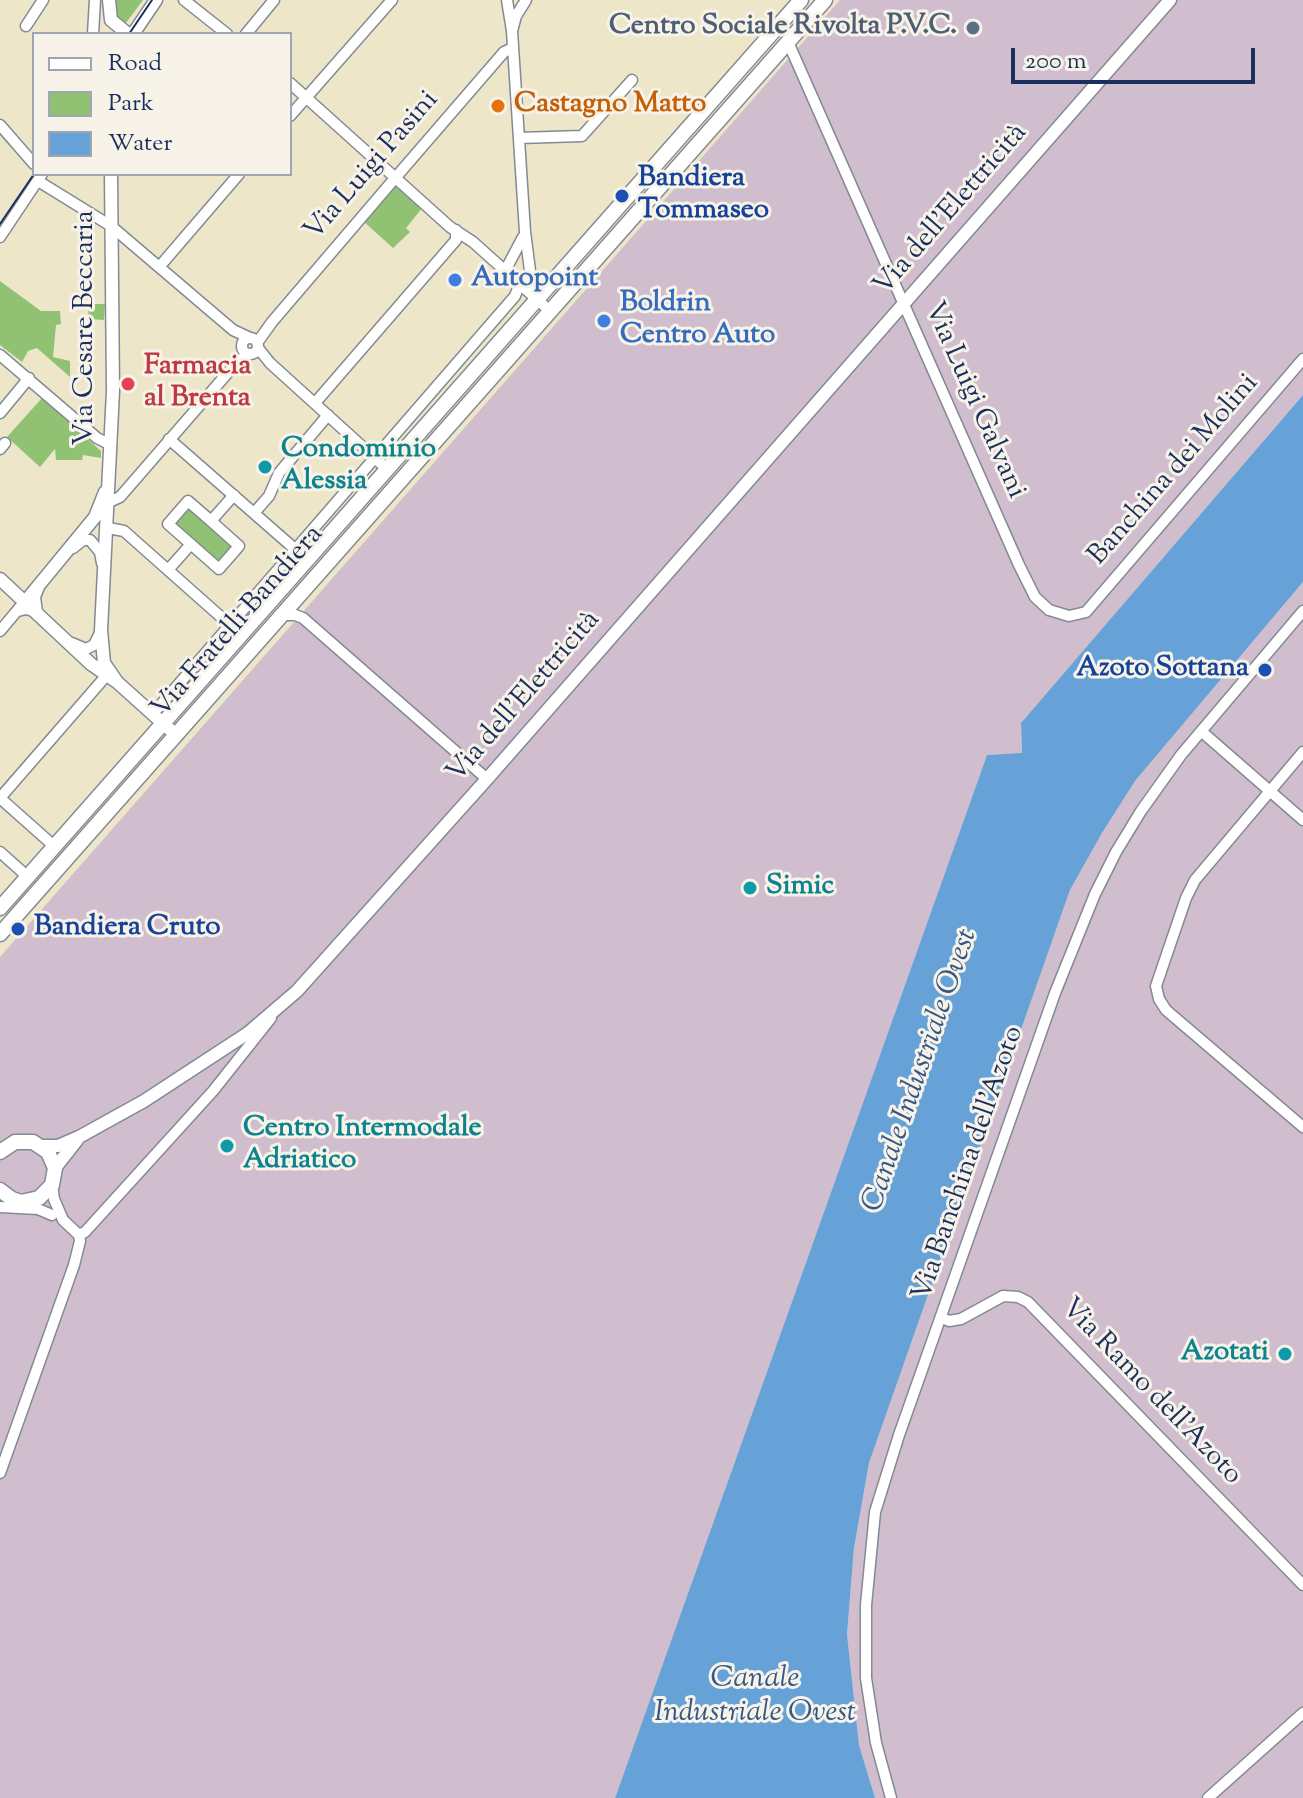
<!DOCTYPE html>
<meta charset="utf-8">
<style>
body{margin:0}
#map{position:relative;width:1303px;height:1798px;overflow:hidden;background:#ede6c9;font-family:"Sorts Mill Goudy",serif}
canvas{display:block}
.legend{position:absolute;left:32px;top:32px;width:260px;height:144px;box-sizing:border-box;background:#f7f3e8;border:2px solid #9fa5b1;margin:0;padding:10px 14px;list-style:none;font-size:24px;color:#1b2f5e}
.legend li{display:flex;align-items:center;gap:16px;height:40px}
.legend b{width:40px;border:2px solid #9fa5b1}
.scale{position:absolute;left:1011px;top:48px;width:244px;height:36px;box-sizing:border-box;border:4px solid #1b2f5e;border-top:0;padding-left:10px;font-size:24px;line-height:28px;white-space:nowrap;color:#1b2f5e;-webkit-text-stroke:6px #f7f3e8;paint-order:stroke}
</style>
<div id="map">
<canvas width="1303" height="1798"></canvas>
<ul class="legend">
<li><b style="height:10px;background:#fff"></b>Road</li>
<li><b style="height:22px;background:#91c273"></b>Park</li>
<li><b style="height:22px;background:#66a2d7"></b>Water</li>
</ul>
<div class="scale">200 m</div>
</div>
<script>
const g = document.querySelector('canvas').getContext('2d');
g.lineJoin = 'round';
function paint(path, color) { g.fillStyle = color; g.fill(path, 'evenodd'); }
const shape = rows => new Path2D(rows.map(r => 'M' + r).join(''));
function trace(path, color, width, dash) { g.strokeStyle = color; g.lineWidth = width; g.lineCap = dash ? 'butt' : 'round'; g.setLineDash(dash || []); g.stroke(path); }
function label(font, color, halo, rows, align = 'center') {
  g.font = font + ' "Sorts Mill Goudy",serif'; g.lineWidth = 6; g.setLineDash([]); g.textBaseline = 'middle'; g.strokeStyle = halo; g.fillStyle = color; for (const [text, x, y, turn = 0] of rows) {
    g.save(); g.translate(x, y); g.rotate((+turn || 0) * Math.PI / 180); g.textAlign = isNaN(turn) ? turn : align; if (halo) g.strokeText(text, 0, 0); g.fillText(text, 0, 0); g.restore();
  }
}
const industrial = shape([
 [840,0,1303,0,1303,395,1021,723,1022,754,987,755,615,1798,0,1798,0,957],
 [1303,582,1303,1798,875,1798,859,1745,847,1634,854,1548,869,1463,911,1343,1070,890,1102,833,1135,781]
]);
const green = shape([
 [114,0,143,0,123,27,116,22],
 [397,183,423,207,406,228,410,232,393,248,363,221],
 [0,281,41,311,60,311,61,324,56,325,53,357,70,361,70,377,37,348,28,351,22,362,0,345],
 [89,304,105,304,104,320,88,319],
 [42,398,101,451,101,458,83,455,82,460,56,460,55,449,40,467,7,437],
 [188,506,235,546,220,563,173,523]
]);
const water = shape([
 [1303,395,1303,582,1135,781,1102,833,1070,890,869,1463,854,1548,847,1634,859,1745,875,1798,615,1798,987,755,1022,753,1021,723]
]);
const minor = shape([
 [184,0,227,34],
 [507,0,512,31,516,16,526,0],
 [26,26,43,0],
 [512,31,525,232,532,286],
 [93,34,95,0],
 [246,34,274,0],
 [788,42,1019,565,1035,597,1049,610,1069,616,1086,612,1303,359],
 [290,83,450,227,473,242,550,311],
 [290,116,392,0],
 [0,125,34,164],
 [519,138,582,136,632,80],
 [38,181,111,226,233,330,250,338],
 [0,237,42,174],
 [160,266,239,174],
 [505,271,523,237],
 '242 346a8 8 0 1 1 16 0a8 8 0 1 1-16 0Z',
 [257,343,272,322,390,184,504,52,513,48],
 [258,348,270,363,387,469],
 [0,355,97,438,111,445],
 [315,403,456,240,456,230],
 [0,413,29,378],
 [169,439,296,550],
 [0,449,5,443],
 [109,502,120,497,238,361,250,354],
 [254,513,269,496,279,473,328,415],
 [211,521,239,546,219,569,168,524,188,501,211,521,234,495],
 [108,528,124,531,230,625],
 [73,548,83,540,90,540,100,552,102,563],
 [168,570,191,544],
 [18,611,26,609,37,612,35,597,39,587],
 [279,615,295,615,303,618,487,779],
 [0,631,21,606],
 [72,643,86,649,94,645,101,631],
 [158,708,515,296,520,283,531,281],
 [1201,731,1303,820],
 [1303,752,1195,880,1186,898,1156,986,1159,999,1166,1010,1303,1127],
 [54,846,0,798,106,676],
 [0,852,28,877],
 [52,1185,54,1199,63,1220,79,1235],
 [0,1207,38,1209,52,1215],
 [79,1235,85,1232,213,1091,271,1018],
 [942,1318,949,1321,961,1319,1003,1296,1018,1297,1028,1302,1303,1585],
 [0,1473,74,1265,80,1241,79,1235],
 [891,1798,876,1743,866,1678,866,1605,875,1512,899,1435,1055,993,1095,894,1116,852,1141,811,1181,755,1303,611],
 [1208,1798,1303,1713]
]);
const tertiary = shape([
 [109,0,111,20,128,34],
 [133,34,156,0],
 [111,174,113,391,101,630,104,663,117,682],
 [0,579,91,664,117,682,176,735],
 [25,602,95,517,105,492],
 [41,1146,58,1146,79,1137,144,1101,248,1033,297,991,487,779,1170,0],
 [55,1168,77,1140]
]);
const secondary = shape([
 [0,908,801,0],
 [0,934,825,0],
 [0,1152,15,1142,33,1142,48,1152,55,1168,52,1185,39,1198,21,1202,12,1199,0,1190]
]);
const tram = shape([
 [129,34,152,0],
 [0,224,34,174]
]);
const markers = [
 [973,28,8,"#5c6f8a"],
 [498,106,8,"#e8710a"],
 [622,196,8,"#1a4fb4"],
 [455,280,8,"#3f7fe0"],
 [604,321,8,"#3f7fe0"],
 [128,384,8,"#e0444e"],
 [265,467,8,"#0f9aa8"],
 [1265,670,8,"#1a4fb4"],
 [750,888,8,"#0f9aa8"],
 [18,929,8,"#1a4fb4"],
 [227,1146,8,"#0f9aa8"],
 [1285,1354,8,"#0f9aa8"]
];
const serviceNames = [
 ["Centro Sociale Rivolta P.V.C.",957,28]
];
const foodNames = [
 ["Castagno Matto",514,106]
];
const streetNames = [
 ["Via Luigi Pasini",373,167,-49],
 ["Via dell'Elettricità",952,211,-49],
 ["Via Cesare Beccaria",87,328,-90],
 ["Via Luigi Galvani",973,401,66],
 ["Banchina dei Molini",1175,471,-49],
 ["Via Fratelli Bandiera",239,623,-49],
 ["Via dell'Elettricità",525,698,-49],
 ["Via Banchina dell'Azoto",970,1164,-71],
 ["Via Ramo dell'Azoto",1150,1393,46]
];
const transitNames = [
 ["Bandiera",638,180],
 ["Tommaseo",638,212],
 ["Azoto Sottana",1249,670,"right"],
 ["Bandiera Cruto",34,929]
];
const shopNames = [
 ["Autopoint",471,280],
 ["Boldrin",620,305],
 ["Centro Auto",620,337]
];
const healthNames = [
 ["Farmacia",144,368],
 ["al Brenta",144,400]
];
const cultureNames = [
 ["Condominio",281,451],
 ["Alessia",281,483],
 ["Simic",766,888],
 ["Centro Intermodale",243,1130],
 ["Adriatico",243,1162],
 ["Azotati",1269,1354,"right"]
];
const waterNames = [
 ["Canale Industriale Ovest",922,1071,-71],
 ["Canale",755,1681],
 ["Industriale Ovest",755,1715]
];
paint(industrial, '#d0bdcd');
paint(green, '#91c273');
paint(water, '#66a2d7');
trace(minor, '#848a94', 13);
trace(tertiary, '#848a94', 15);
trace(secondary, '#848a94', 17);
trace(minor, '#fff', 10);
trace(tertiary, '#fff', 12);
trace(secondary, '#fff', 14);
trace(tram, '#1b2f5e', 2);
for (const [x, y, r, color] of markers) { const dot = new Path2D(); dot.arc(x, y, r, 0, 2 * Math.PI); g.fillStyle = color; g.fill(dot); trace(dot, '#f7f3e8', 3); }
label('bold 28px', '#4e5e75', '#f7f3e8', serviceNames, 'right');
label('bold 28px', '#c56008', '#f7f3e8', foodNames, 'left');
label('28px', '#1b2f5e', '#f7f3e8', streetNames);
label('bold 28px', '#164399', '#f7f3e8', transitNames, 'left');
label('bold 28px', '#366cbe', '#f7f3e8', shopNames, 'left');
label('bold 28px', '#be3a42', '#f7f3e8', healthNames, 'left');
label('bold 28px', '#0d838f', '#f7f3e8', cultureNames, 'left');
label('italic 30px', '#355788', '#f7f3e8', waterNames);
</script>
